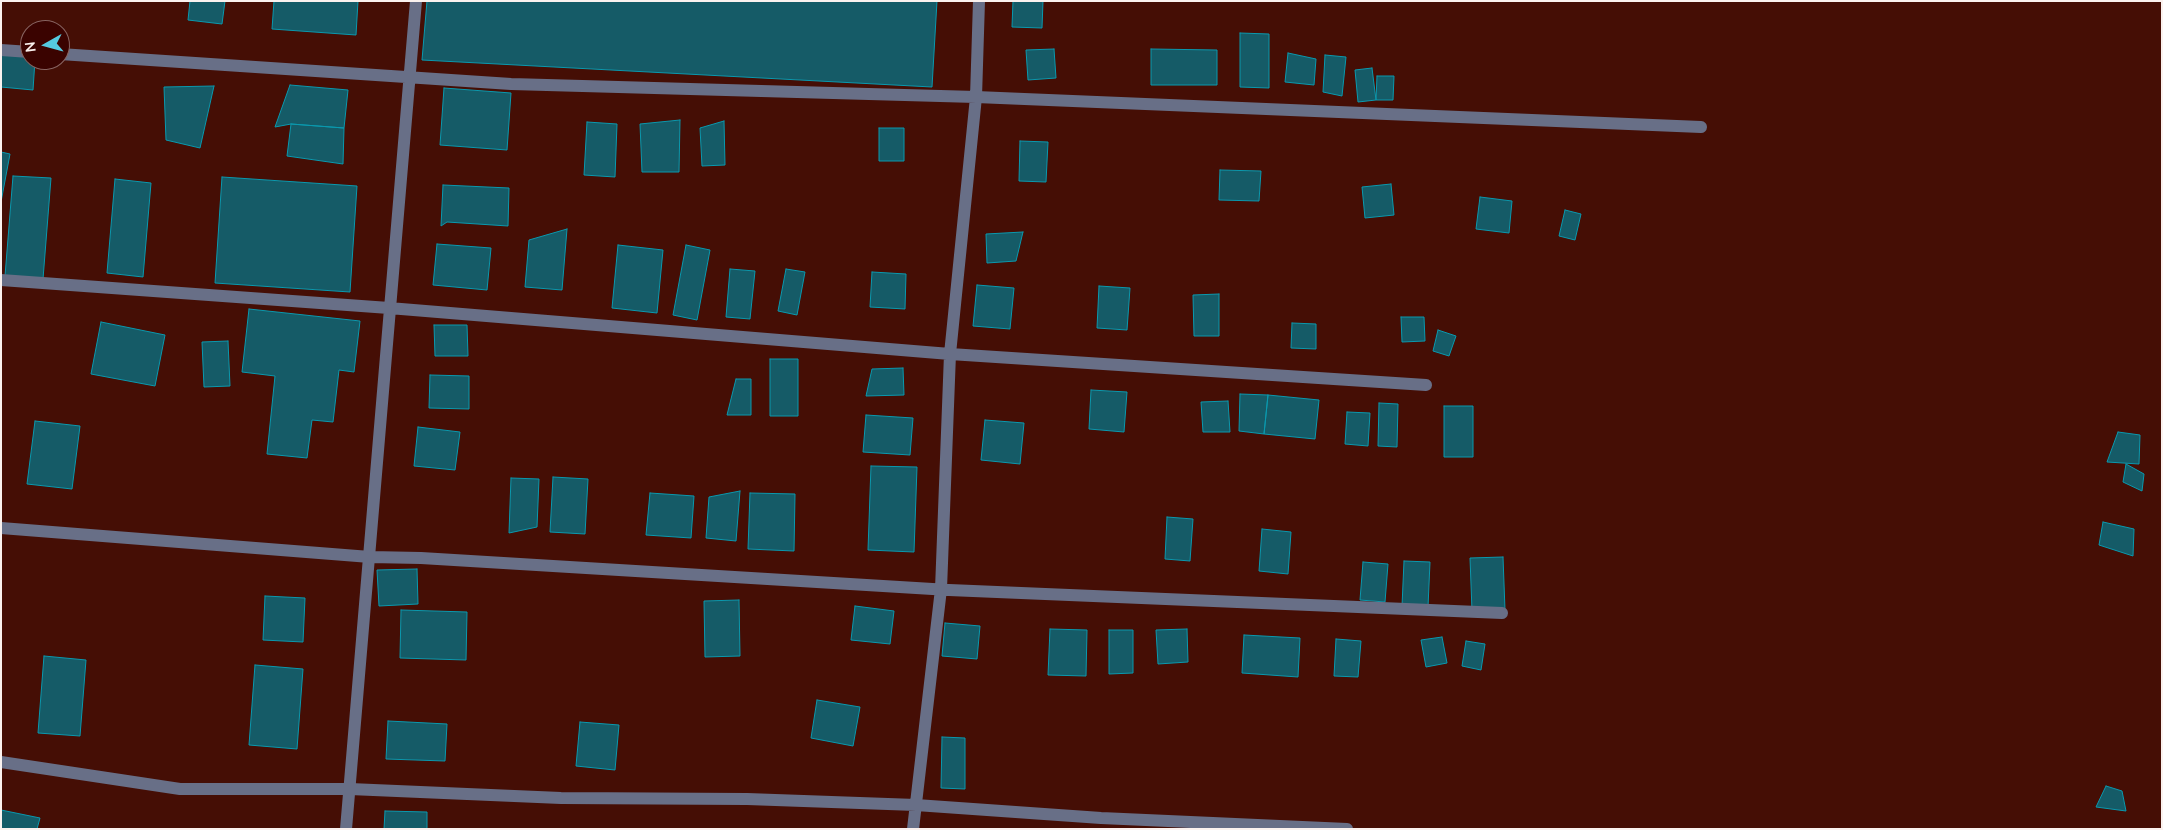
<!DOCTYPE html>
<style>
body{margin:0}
#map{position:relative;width:2163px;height:830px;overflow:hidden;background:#450e05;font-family:"Nunito Sans",sans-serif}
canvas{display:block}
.frame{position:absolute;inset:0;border:2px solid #fbf2ef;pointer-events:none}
.north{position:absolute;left:20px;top:20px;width:50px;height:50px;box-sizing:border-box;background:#3a0300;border:1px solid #876360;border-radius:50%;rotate:263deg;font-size:14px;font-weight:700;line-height:20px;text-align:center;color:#fbf2ef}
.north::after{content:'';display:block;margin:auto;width:18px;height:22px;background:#55cae0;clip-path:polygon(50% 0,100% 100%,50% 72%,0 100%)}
</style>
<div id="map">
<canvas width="2163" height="830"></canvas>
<div class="frame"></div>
<div class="north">N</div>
</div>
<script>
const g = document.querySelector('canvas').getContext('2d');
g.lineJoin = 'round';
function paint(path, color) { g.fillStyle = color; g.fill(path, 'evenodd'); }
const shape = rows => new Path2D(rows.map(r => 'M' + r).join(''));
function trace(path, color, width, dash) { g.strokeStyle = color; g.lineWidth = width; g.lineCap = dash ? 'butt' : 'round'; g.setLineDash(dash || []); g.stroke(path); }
const building = shape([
 [190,1,225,1,222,24,188,20,190,1],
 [274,1,358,1,356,35,272,29,274,1],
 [427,1,937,1,932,87,422,60,427,1],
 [1013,1,1043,1,1042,28,1012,27,1013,1],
 [1240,33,1269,34,1269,88,1240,87,1240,33],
 [1054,49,1056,78,1028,80,1026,50,1054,49],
 [1151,49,1217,50,1217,85,1151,85,1151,49],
 [1288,53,1316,59,1314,85,1285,82,1288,53],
 [1,54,30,56,30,60,35,60,33,90,1,87,1,54],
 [1325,55,1346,57,1342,96,1323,92,1325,55],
 [1372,68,1376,100,1358,102,1355,70,1372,68],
 [1377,76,1394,76,1393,100,1376,100,1377,76],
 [290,85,348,90,344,128,291,124,275,127,290,85],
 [214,86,200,148,166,140,164,87,214,86],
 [444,88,511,93,507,150,440,145,444,88],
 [680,120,679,172,642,172,640,124,680,120],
 [724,121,725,165,702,166,700,128,724,121],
 [587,122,617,124,615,177,584,175,587,122],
 [291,124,344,128,343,164,287,156,291,124],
 [879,128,904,128,904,161,879,161,879,128],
 [1020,141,1048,142,1046,182,1019,181,1020,141],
 [1,152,10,154,1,202,1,152],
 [1220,170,1261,171,1259,201,1219,200,1220,170],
 [13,176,51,178,43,279,5,276,13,176],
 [222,177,357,186,350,292,215,283,222,177],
 [115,179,151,183,143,277,107,273,115,179],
 [1391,184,1394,215,1365,218,1362,187,1391,184],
 [443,185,509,188,508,226,447,222,441,226,443,185],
 [1480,197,1512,201,1509,233,1476,229,1480,197],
 [1565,210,1581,214,1575,240,1559,236,1565,210],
 [567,229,562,290,525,287,529,240,567,229],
 [1023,232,1016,261,987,263,986,234,1023,232],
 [437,244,491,248,487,290,433,285,437,244],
 [618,245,663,250,657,313,612,308,618,245],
 [686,245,710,250,697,320,673,315,686,245],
 [730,269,755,271,750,319,726,317,730,269],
 [786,269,805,272,797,315,778,311,786,269],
 [872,272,906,274,905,309,870,307,872,272],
 [977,285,1014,288,1010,329,973,326,977,285],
 [1099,286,1130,288,1127,330,1097,328,1099,286],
 [1219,294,1219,336,1194,336,1193,295,1219,294],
 [249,309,360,321,354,372,339,370,333,422,312,420,307,458,267,454,275,376,242,372,249,309],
 [1401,317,1424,317,1425,341,1402,342,1401,317],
 [101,322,165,335,155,386,91,374,101,322],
 [1292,323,1316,324,1316,349,1291,348,1292,323],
 [434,325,467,325,468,356,435,356,434,325],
 [1438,330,1456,336,1449,356,1433,351,1438,330],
 [228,341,230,386,204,387,202,342,228,341],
 [770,359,798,359,798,416,770,416,770,359],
 [903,368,904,395,866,396,872,369,903,368],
 [430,375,469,376,469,409,429,408,430,375],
 [736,379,751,379,751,415,727,415,736,379],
 [1091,390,1127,392,1124,432,1089,429,1091,390],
 [1240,394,1268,395,1264,434,1239,431,1240,394],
 [1268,395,1319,400,1315,439,1264,434,1268,395],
 [1228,401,1230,432,1203,432,1201,402,1228,401],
 [1379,403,1398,404,1397,447,1378,446,1379,403],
 [1444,406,1473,406,1473,457,1444,457,1444,406],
 [1347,412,1370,413,1368,446,1345,444,1347,412],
 [866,415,913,418,910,455,863,452,866,415],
 [985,420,1024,423,1020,464,981,460,985,420],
 [35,421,80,426,72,489,27,484,35,421],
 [418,427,460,432,455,470,414,466,418,427],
 [2118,432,2140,435,2139,464,2107,462,2118,432],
 [2126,464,2144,474,2142,491,2123,482,2126,464],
 [871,466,917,467,914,552,868,550,871,466],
 [553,477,588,479,585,534,550,532,553,477],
 [511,478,539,479,537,527,509,533,511,478],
 [740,491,736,541,706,538,709,497,740,491],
 [650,493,694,496,691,538,646,535,650,493],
 [750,493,795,494,794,551,748,549,750,493],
 [1167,517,1193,519,1190,561,1165,559,1167,517],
 [2103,522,2134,529,2133,556,2099,545,2103,522],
 [1262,529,1291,532,1288,574,1259,571,1262,529],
 [1503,557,1505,610,1472,611,1470,558,1503,557],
 [1404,561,1430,562,1428,607,1402,606,1404,561],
 [1363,562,1388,564,1385,602,1360,600,1363,562],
 [417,569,418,604,379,606,377,570,417,569],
 [265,596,305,598,303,642,263,640,265,596],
 [739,600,740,656,705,657,704,601,739,600],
 [855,606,894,611,890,644,851,640,855,606],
 [401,610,467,612,466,660,400,658,401,610],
 [945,623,980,626,977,659,942,656,945,623],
 [1050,629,1087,630,1086,676,1048,675,1050,629],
 [1187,629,1188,662,1158,664,1156,630,1187,629],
 [1109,630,1133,630,1133,673,1109,674,1109,630],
 [1244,635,1300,638,1298,677,1242,673,1244,635],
 [1442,637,1447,663,1426,667,1421,640,1442,637],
 [1336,639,1361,641,1358,677,1334,676,1336,639],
 [1466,641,1485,644,1481,670,1462,666,1466,641],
 [44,656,86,660,80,736,38,733,44,656],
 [255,665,303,669,297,749,249,745,255,665],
 [817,700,860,707,853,746,811,738,817,700],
 [388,721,447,724,445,761,386,759,388,721],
 [580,722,619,725,615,770,576,766,580,722],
 [942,737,965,738,965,789,941,788,942,737],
 [2106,786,2122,791,2126,811,2096,807,2106,786],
 [1,810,40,818,37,829,1,829,1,810],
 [385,811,427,812,427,829,384,829,385,811]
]);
const minor = shape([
 [1,50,30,52],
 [60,54,511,84,976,97,1701,127],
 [1,280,389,308,950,354,1426,385],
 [1,528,370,557,421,558,949,590,1502,613],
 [1,762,180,789,350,789,561,798,747,799,916,805,1101,818,1347,829],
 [346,829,416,1],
 [913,829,941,589,950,354,976,97,979,1]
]);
paint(building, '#155b67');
trace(building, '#0a99ae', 1);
trace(minor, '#686f87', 12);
</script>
